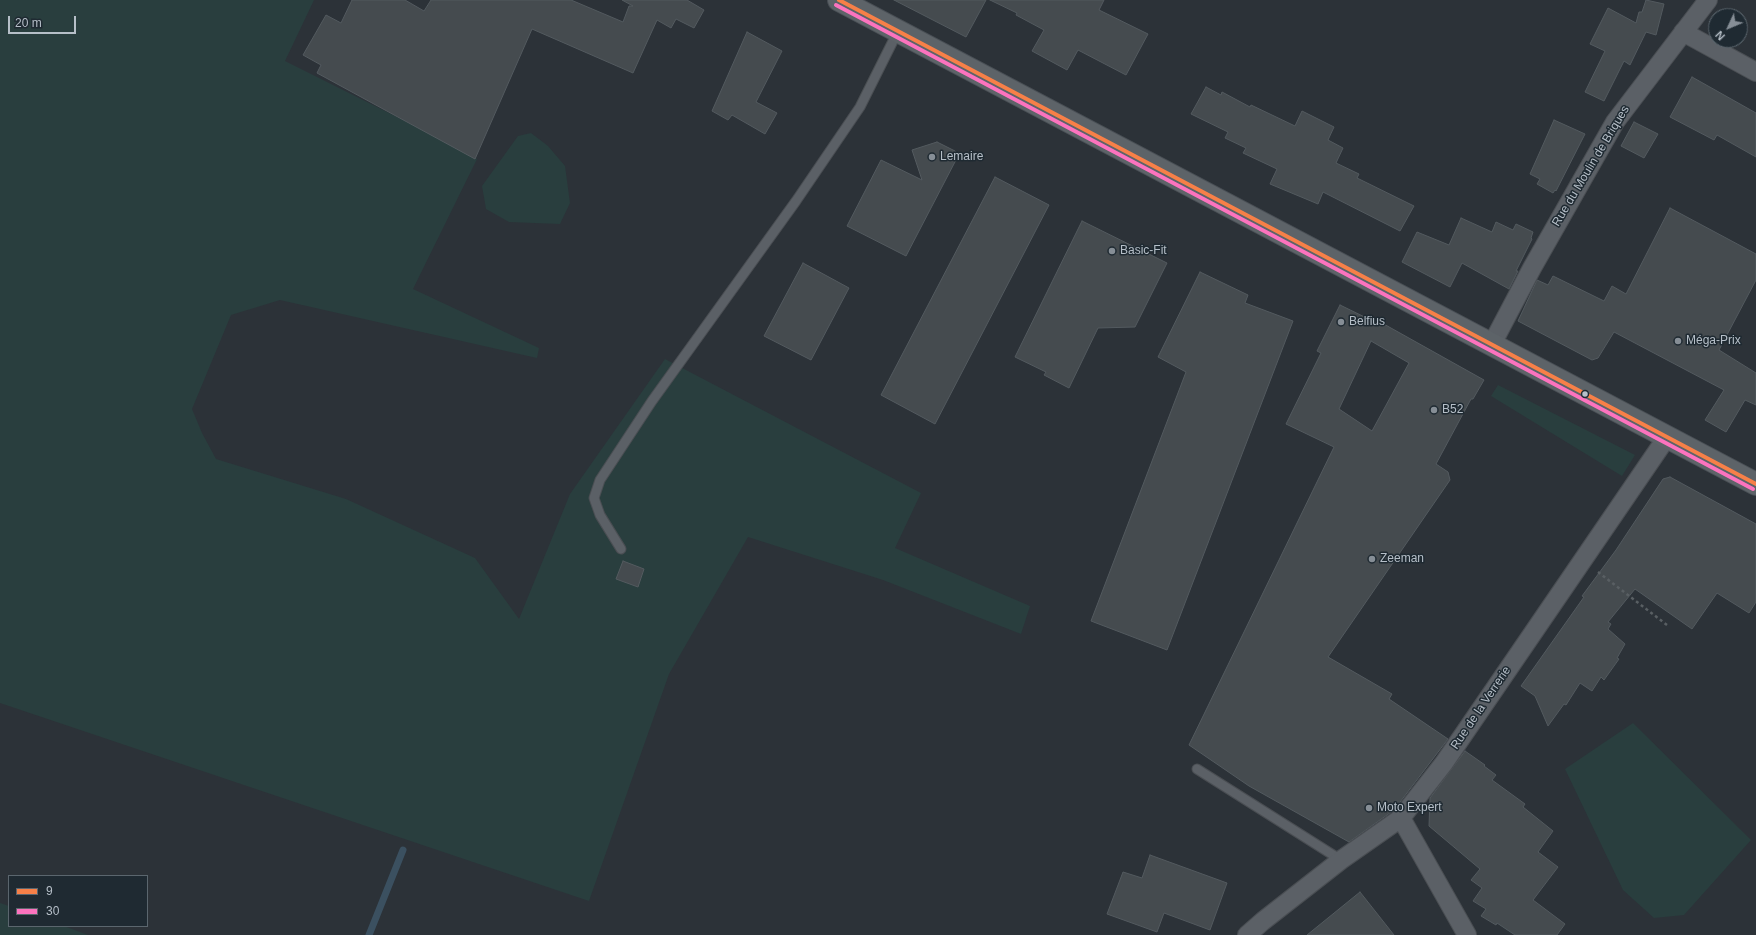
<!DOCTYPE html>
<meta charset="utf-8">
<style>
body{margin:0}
#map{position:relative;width:1756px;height:935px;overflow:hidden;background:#2c3238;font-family:Helvetica,sans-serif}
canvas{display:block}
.legend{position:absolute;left:8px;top:875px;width:140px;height:52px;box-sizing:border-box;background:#1f2a32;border:1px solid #5b666e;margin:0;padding:5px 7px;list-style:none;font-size:12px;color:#b6bfc8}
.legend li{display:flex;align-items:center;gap:8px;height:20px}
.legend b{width:20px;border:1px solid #5b666e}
.north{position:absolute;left:1708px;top:8px;width:40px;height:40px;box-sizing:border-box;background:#1f2a32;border:1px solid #5b666e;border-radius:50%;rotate:226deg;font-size:11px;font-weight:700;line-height:16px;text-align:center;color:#b6bfc8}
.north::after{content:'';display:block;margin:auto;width:14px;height:18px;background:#868e96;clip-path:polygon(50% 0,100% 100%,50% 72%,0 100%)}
.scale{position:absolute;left:8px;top:16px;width:68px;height:18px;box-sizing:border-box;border:2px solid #b6bfc8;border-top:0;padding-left:5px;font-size:12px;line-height:14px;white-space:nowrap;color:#b6bfc8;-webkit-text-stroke:3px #1f2a32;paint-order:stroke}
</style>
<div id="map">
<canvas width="1756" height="935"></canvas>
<ul class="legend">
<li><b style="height:5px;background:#f78048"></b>9</li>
<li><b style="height:5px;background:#fc73be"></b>30</li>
</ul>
<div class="north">N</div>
<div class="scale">20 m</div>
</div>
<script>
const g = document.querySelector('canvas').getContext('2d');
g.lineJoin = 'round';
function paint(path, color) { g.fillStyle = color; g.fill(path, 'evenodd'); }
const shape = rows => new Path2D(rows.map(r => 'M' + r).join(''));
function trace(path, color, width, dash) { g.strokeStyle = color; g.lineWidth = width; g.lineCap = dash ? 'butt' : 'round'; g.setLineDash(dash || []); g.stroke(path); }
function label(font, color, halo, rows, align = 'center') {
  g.font = font + ' Helvetica,sans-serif'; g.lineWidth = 3; g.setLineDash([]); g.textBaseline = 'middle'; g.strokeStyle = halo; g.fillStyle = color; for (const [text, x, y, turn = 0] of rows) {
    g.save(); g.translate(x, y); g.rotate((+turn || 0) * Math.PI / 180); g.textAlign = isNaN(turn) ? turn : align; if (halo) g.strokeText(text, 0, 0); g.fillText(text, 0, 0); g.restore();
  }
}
const green = shape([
 [0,0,314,0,285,61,465,151,477,159,413,289,539,348,537,358,280,300,231,315,192,409,202,433,216,459,346,499,475,558,519,619,570,494,665,359,921,493,895,548,1030,606,1021,634,883,580,748,537,669,674,589,901,0,703],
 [531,133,548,146,565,166,570,203,560,224,509,222,486,209,482,186,518,136],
 [1498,385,1635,455,1622,476,1491,396],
 [1633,723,1751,840,1684,915,1654,918,1623,890,1565,769],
 [0,903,9,906,9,926,64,926,88,935,0,935]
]);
const stream = shape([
 [369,935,403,850]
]);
const building = shape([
 [352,0,405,0,424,11,431,0,571,0,623,22,629,6,633,6,622,0,687,0,704,10,694,28,676,19,671,28,657,20,633,73,532,29,475,159,317,73,321,65,303,55,326,15,341,23,352,0],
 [894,0,986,0,966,37,894,0],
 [990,0,1104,0,1099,10,1148,34,1126,75,1078,50,1067,70,1032,51,1044,30,1016,15,1017,13,990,0],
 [1646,0,1664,4,1656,35,1646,32,1630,65,1624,61,1604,101,1585,92,1605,51,1590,44,1608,8,1636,23,1639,12,1642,12,1646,0],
 [747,32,782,51,756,102,777,113,765,134,732,115,728,120,712,111,747,32],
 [1692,77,1756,113,1756,157,1717,135,1714,140,1670,117,1692,77],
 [1206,87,1221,95,1222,92,1250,107,1251,105,1295,126,1302,111,1334,127,1328,140,1343,148,1336,163,1359,174,1357,178,1414,206,1400,231,1323,192,1318,204,1270,184,1277,169,1243,153,1246,148,1225,138,1228,132,1191,114,1206,87],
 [1554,120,1585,134,1556,191,1555,190,1553,193,1537,184,1540,179,1530,174,1554,120],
 [1634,122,1658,134,1644,158,1621,146,1634,122],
 [937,142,955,151,957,158,906,256,847,226,881,160,922,180,912,150,937,142],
 [995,177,1049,205,935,424,881,395,995,177],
 [1670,208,1756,254,1756,280,1719,350,1756,373,1756,405,1745,400,1726,432,1705,420,1724,390,1614,332,1598,358,1592,360,1518,321,1537,280,1548,285,1553,276,1604,301,1612,286,1626,294,1670,208],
 [1461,218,1492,232,1496,222,1513,230,1516,224,1533,232,1531,238,1532,239,1516,271,1518,271,1509,289,1462,263,1450,287,1402,262,1417,232,1449,245,1461,218],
 [1082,221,1167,263,1135,327,1098,328,1069,388,1044,375,1046,372,1015,357,1082,221],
 [803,263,849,288,811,360,764,336,803,263],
 [1200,272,1248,295,1245,303,1293,321,1167,650,1091,621,1186,372,1158,357,1200,272],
 [1340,305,1381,325,1382,323,1484,380,1473,399,1471,399,1436,464,1448,472,1450,480,1328,657,1392,694,1389,699,1448,739,1394,810,1349,842,1249,786,1189,745,1334,447,1286,424,1321,353,1317,351,1340,305],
 [1371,341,1409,363,1372,431,1339,409,1371,341],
 [1670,477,1756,524,1756,602,1749,613,1717,593,1692,629,1635,589,1608,622,1611,624,1608,629,1625,644,1617,658,1619,659,1604,680,1601,677,1592,691,1580,683,1566,705,1564,704,1548,726,1535,696,1521,686,1584,597,1582,596,1616,550,1663,479,1670,477],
 [623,561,644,569,638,587,616,579,623,561],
 [1465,751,1485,765,1484,766,1496,775,1492,780,1525,804,1523,807,1553,831,1538,852,1558,867,1533,900,1565,924,1557,935,1515,935,1497,923,1496,925,1481,916,1486,909,1473,901,1482,888,1471,880,1480,869,1429,826,1430,798,1465,751],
 [1150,855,1227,883,1210,930,1164,913,1157,932,1107,914,1123,872,1142,878,1150,855],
 [1360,892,1394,935,1307,935,1360,892]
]);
const path = shape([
 [1598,572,1667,625]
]);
const lane = shape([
 [621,549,600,515,594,498,600,480,652,401,796,201,860,107,898,31],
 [1197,769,1341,860]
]);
const street = shape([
 [1683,32,1756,72],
 [1492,344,1532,268,1615,122,1708,0],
 [1401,818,1467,935],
 [1247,935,1263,921,1341,860,1401,818,1444,763,1667,437]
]);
const primary = shape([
 [839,0,1756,484]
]);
const bus1 = shape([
 [839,0,1756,484]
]);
const bus2 = shape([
 [836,5,1753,489]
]);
const markers = [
 [932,157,4,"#868e96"],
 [1112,251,4,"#868e96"],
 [1341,322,4,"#868e96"],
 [1678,341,4,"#868e96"],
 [1585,394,3.5,"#b6bfc8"],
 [1434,410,4,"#868e96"],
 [1372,559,4,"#868e96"],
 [1369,808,4,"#868e96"]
];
const poiNames = [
 ["Lemaire",940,157],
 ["Basic-Fit",1120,251],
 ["Belfius",1349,322],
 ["Méga-Prix",1686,341],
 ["B52",1442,410],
 ["Zeeman",1380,559],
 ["Moto Expert",1377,808]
];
const streetNames = [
 ["Rue du Moulin de Briques",1591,166,-59],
 ["Rue de la Verrerie",1481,708,-56]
];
paint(green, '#293e3e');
trace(stream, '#3b5060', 7);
paint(building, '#454b4f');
trace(building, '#535a5f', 1);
trace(lane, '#4a4e53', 11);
trace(street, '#4a4e53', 20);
trace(primary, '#494f55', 24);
trace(path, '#595f63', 2.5, [3, 3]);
trace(lane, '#5b6066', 9);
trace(street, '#5b6066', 18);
trace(primary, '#5d6368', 22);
trace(bus1, '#f78048', 4);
trace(bus2, '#fc73be', 4);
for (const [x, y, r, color] of markers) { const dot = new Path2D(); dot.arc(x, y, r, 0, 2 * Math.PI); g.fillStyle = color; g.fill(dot); trace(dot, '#1f2a32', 1.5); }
label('12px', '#b6bfc8', '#1f2a32', poiNames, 'left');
label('12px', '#b6bfc8', '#1f2a32', streetNames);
</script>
